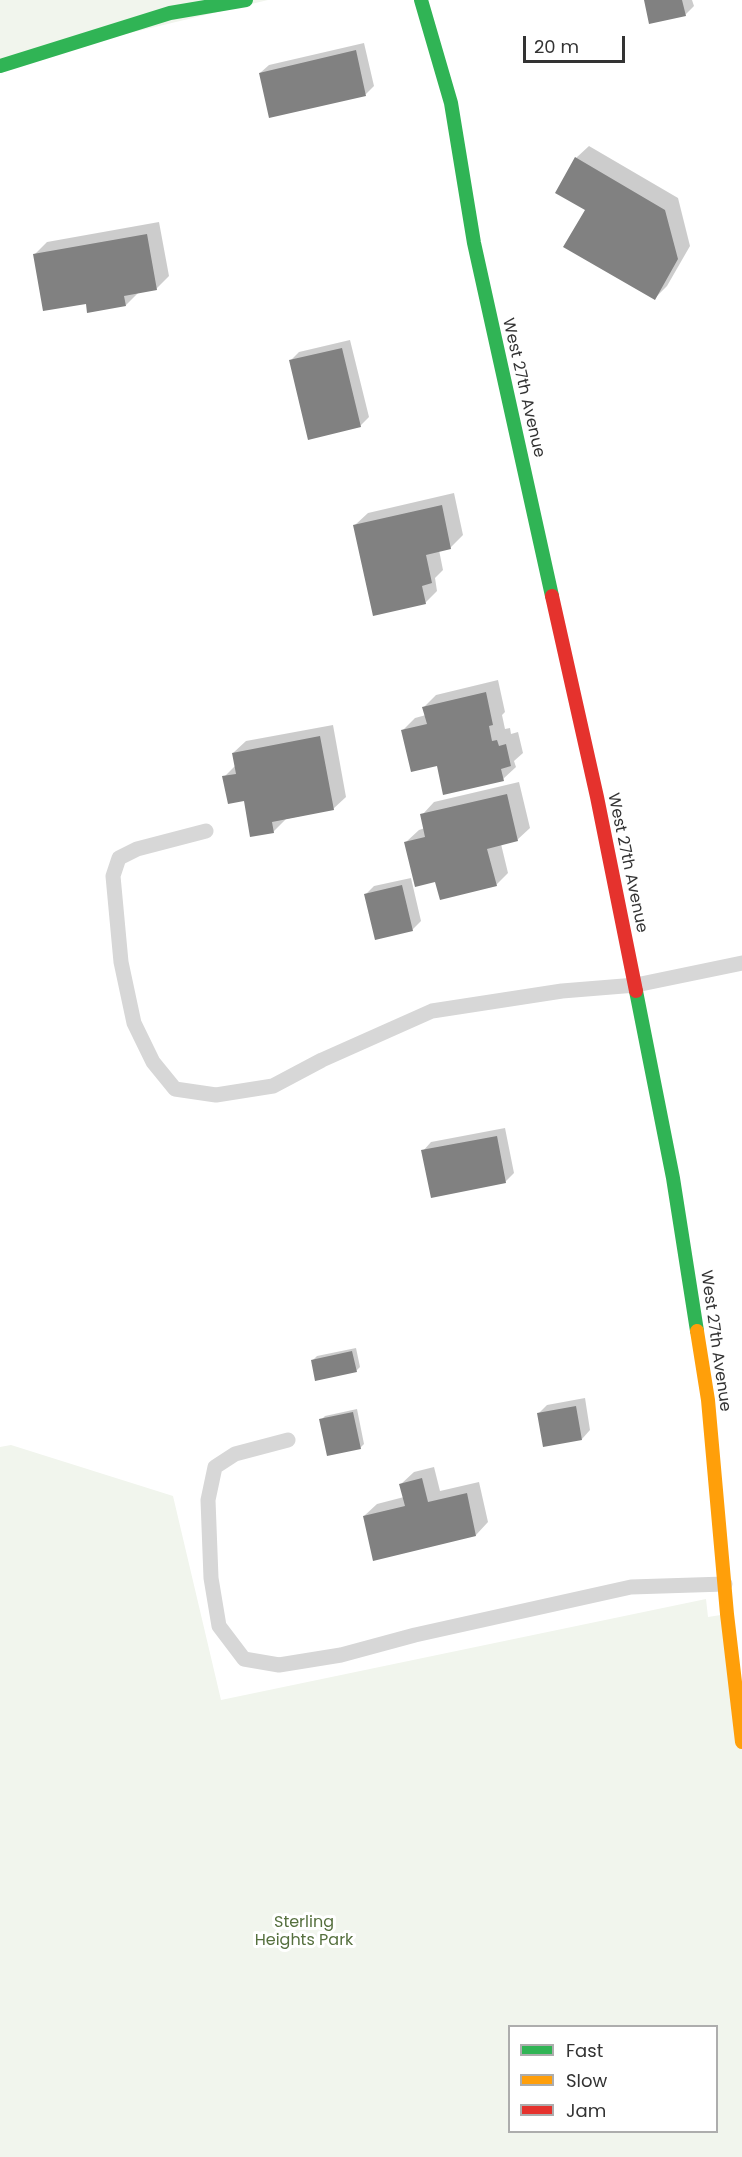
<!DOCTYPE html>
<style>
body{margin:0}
#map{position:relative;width:742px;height:2157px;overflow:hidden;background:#fff;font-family:Poppins,sans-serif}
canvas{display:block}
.legend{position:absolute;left:508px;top:2025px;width:210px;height:108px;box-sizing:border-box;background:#fff;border:2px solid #adadad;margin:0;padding:8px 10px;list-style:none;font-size:18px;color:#333}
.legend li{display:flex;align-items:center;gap:12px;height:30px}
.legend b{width:30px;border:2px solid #adadad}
.scale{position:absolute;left:523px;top:36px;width:102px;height:27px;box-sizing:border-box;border:3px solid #333;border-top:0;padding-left:8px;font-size:18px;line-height:21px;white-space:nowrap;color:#333;-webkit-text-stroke:4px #fff;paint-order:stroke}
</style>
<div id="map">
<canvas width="742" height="2157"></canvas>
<ul class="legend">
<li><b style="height:8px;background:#30b455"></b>Fast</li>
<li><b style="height:8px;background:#ff9f0a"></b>Slow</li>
<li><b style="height:8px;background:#e5322d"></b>Jam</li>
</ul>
<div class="scale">20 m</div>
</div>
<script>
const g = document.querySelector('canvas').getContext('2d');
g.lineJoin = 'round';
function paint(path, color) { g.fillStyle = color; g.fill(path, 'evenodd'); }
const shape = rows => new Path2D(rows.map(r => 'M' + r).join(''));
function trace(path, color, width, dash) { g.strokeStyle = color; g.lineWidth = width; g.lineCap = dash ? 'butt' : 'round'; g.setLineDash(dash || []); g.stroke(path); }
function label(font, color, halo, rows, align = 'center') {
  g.font = font + ' Poppins,sans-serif'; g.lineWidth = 6; g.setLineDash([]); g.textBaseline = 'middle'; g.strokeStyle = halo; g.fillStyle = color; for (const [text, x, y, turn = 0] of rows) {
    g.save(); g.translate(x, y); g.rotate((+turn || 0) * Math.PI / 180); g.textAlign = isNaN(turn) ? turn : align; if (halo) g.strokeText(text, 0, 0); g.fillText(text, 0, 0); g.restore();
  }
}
const green = shape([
 [0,0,268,0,0,64],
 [11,1445,173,1496,221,1700,706,1599,708,1617,727,1614,742,1742,742,2157,0,2157,0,1447],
 [510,2026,716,2026,716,2132,510,2132]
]);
const shadow = shape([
 [645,0,692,0,694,6,685,15],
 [364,43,374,86,366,94,270,116,260,73,269,65],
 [589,146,678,198,690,246,667,286,655,298,587,210,576,158],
 [159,222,169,276,156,289,139,292,126,305,34,255,47,242],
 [350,340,369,417,360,426,290,361,299,352],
 [454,493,463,535,450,548,439,550,443,570,435,578,437,591,425,603,355,525,368,513],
 [498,680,505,712,502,715,505,729,510,728,511,734,518,732,523,753,514,761,516,767,503,779,438,764,402,731,415,718,426,715,424,707,436,695],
 [333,725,346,797,333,809,286,819,273,832,224,777,236,765,233,753,246,741],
 [519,782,530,828,517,840,501,844,508,873,496,885,436,880,406,842,419,830,425,828,422,815,434,802],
 [411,878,421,921,412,930,365,895,374,886],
 [505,1128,514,1173,505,1182,423,1151,431,1142],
 [356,1348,360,1367,356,1371,313,1360,317,1356],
 [585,1398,590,1430,582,1439,539,1413,547,1405],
 [357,1409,364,1444,360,1448,321,1420,325,1416],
 [434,1467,440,1491,479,1482,488,1522,476,1535,364,1516,377,1504,404,1497,401,1484,414,1472]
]);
const building = shape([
 [644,0,682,0,686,16,649,24],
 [356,50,366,96,269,118,259,73],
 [575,157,665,210,678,259,655,300,563,247,585,210,555,193],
 [147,234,157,290,124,296,126,306,87,313,86,304,43,311,33,254],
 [342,348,361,427,308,440,289,360],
 [442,505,451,549,426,555,432,583,422,586,426,604,373,616,353,525],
 [486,692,493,725,489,726,492,741,497,740,499,746,506,744,511,766,501,769,504,781,443,795,437,766,411,772,401,730,427,724,422,707],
 [320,736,334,810,272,822,274,833,250,837,244,801,228,804,222,776,236,774,232,753],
 [507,794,518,841,487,849,497,886,440,900,435,882,415,887,404,842,425,837,420,814],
 [402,885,413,931,375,940,364,894],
 [497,1136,506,1183,431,1198,421,1150],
 [352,1351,357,1372,315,1381,311,1360],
 [576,1406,582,1440,543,1447,537,1413],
 [353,1412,361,1449,327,1456,319,1419],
 [422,1478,428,1502,467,1493,476,1536,373,1561,363,1516,405,1506,399,1484]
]);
const lane = shape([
 [206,831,137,849,119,858,113,876,121,962,134,1023,153,1062,175,1089,216,1095,273,1086,322,1060,432,1011,562,991,636,985,742,963],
 [288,1440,235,1454,215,1467,208,1500,211,1578,219,1626,244,1659,279,1665,341,1655,415,1635,631,1587,725,1584]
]);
const fast = shape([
 [421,0,451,103,474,243,552,596],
 [0,66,170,13,246,0],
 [636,991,673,1178,697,1331]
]);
const slow = shape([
 [697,1331,708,1400,727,1614,742,1742]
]);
const jam = shape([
 [552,596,597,797,636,991]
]);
const streetNames = [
 ["West 27th Avenue",523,388,77],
 ["West 27th Avenue",627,863,78],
 ["West 27th Avenue",715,1341,82]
];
const parkNames = [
 ["Sterling",304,1923],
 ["Heights Park",304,1941]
];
paint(green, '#f1f5ed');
paint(shadow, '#0003');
paint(building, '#818181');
trace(lane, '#d7d7d7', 15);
trace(fast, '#30b455', 14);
trace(slow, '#ff9f0a', 14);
trace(jam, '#e5322d', 14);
label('16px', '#333', '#fff', streetNames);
label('16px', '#56703f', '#fff', parkNames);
</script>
